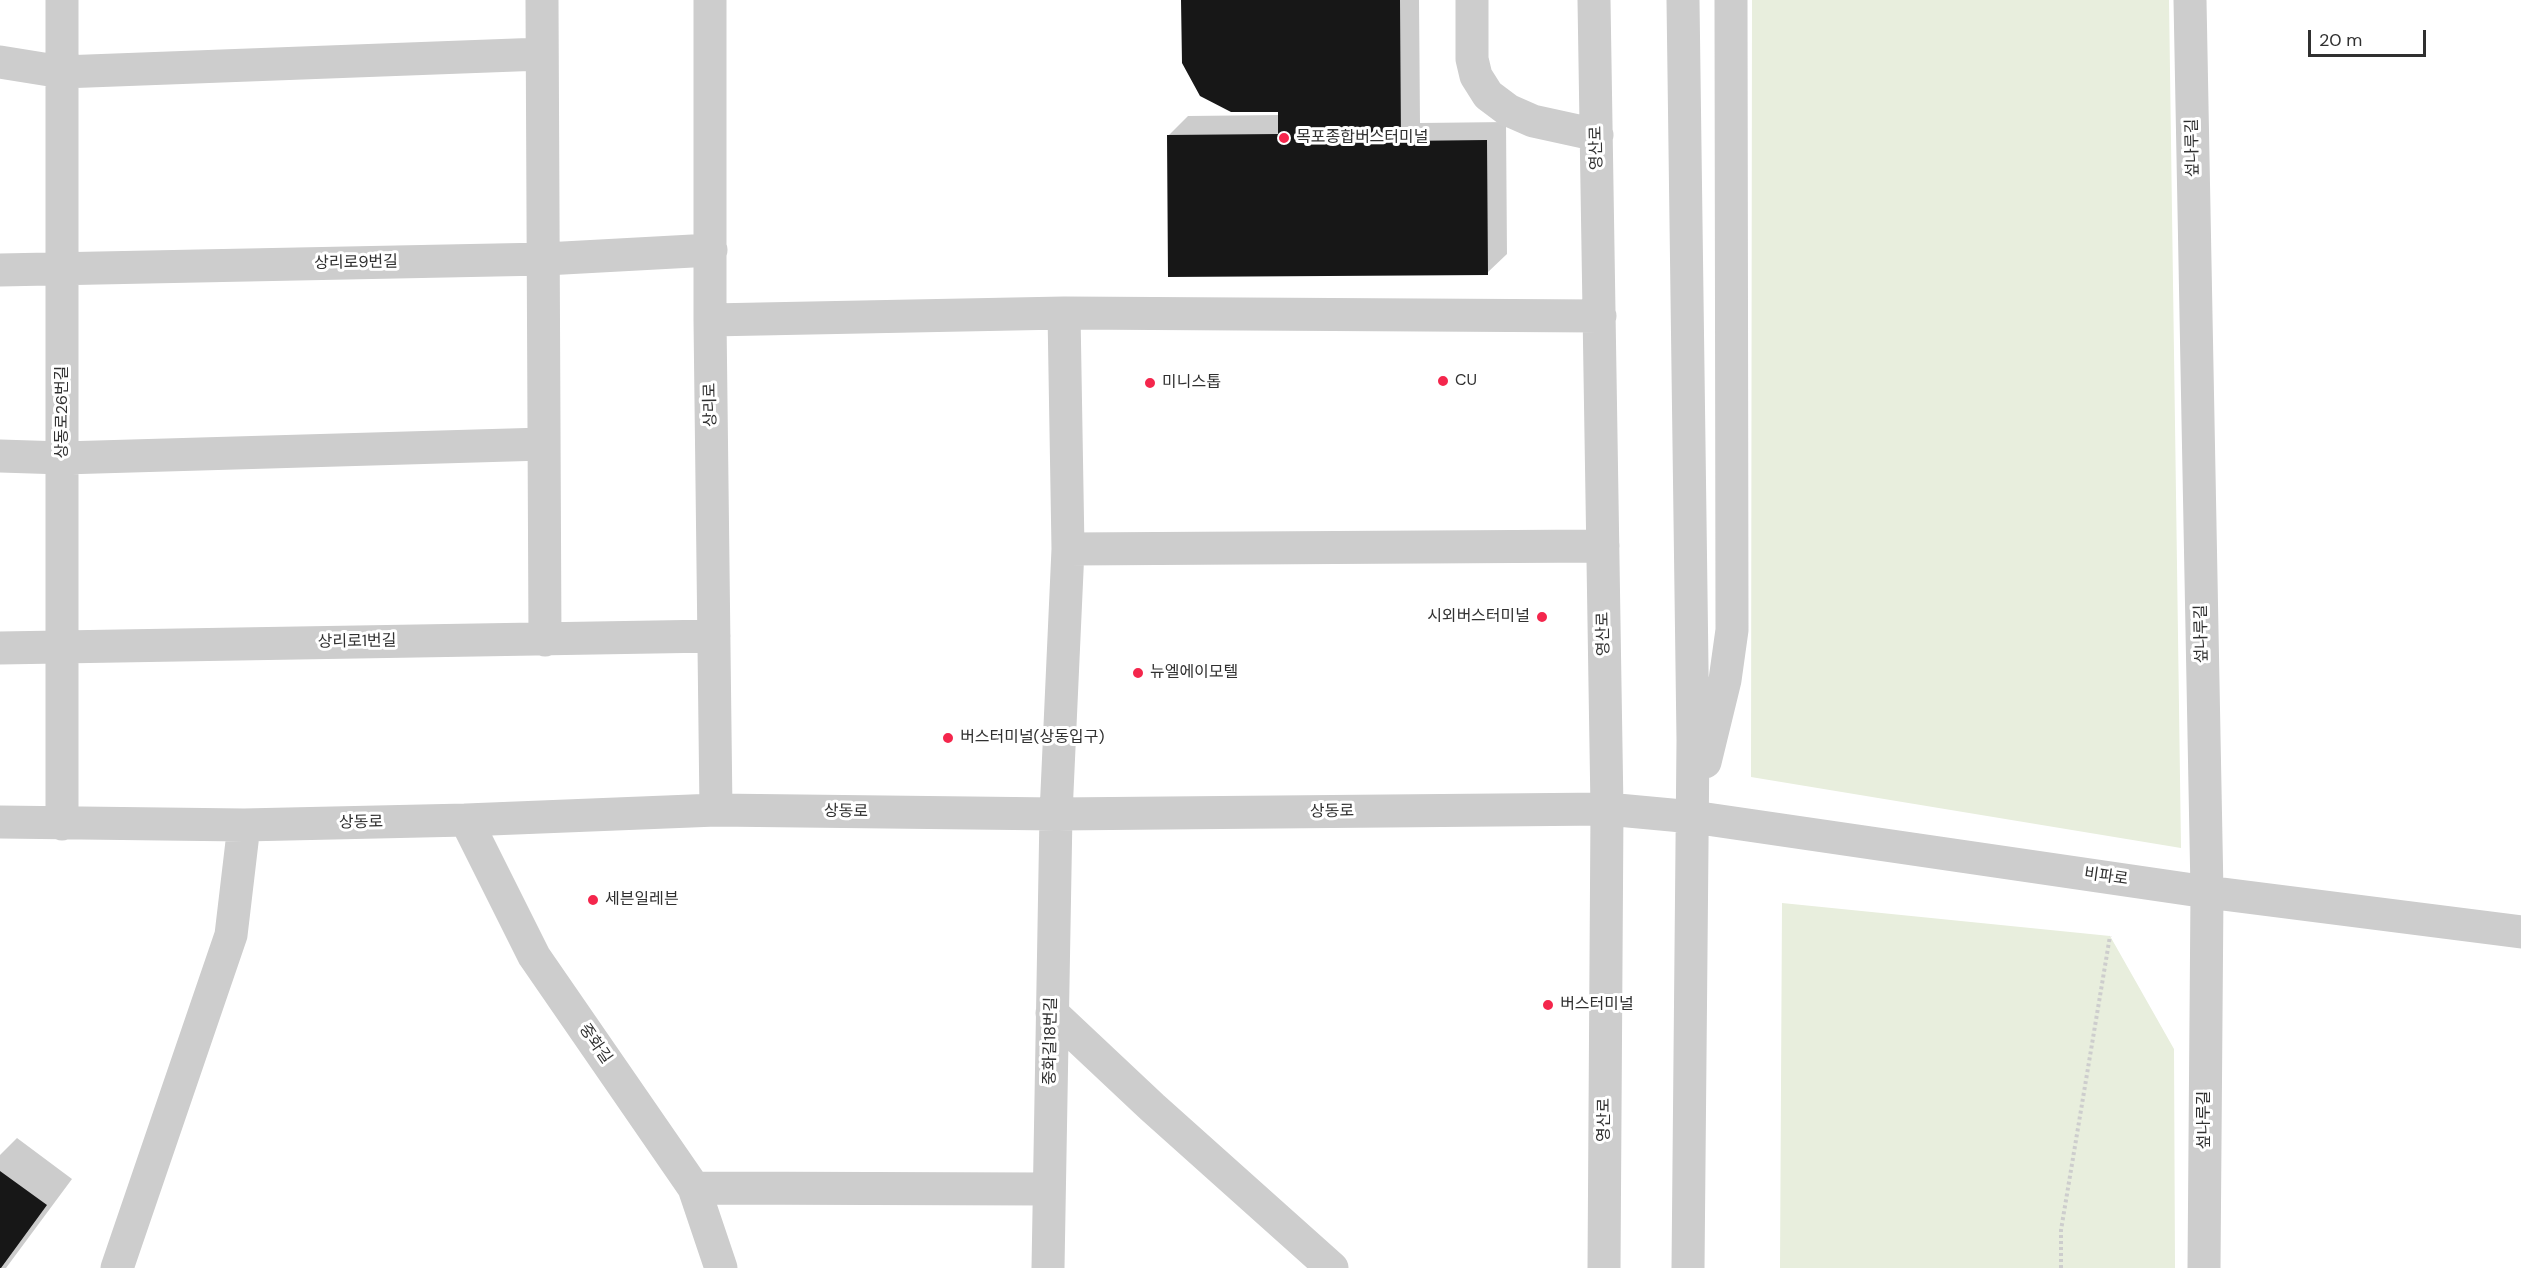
<!DOCTYPE html>
<meta charset="utf-8">
<style>
body{margin:0}
#map{position:relative;width:2521px;height:1268px;overflow:hidden;background:#fff;font-family:"DM Sans",sans-serif}
canvas{display:block}
.scale{position:absolute;left:2308px;top:30px;width:118px;height:27px;box-sizing:border-box;border:3px solid #303030;border-top:0;padding-left:8px;font-size:18px;line-height:21px;white-space:nowrap;color:#303030;-webkit-text-stroke:4px #fff;paint-order:stroke}
</style>
<div id="map">
<canvas width="2521" height="1268"></canvas>
<div class="scale">20 m</div>
</div>
<script>
const g = document.querySelector('canvas').getContext('2d');
g.lineJoin = 'round';
function paint(path, color) { g.fillStyle = color; g.fill(path, 'evenodd'); }
const shape = rows => new Path2D(rows.map(r => 'M' + r).join(''));
function trace(path, color, width, dash) { g.strokeStyle = color; g.lineWidth = width; g.lineCap = dash ? 'butt' : 'round'; g.setLineDash(dash || []); g.stroke(path); }
function label(font, color, halo, rows, align = 'center') {
  g.font = font + ' "DM Sans","Noto Sans KR",sans-serif'; g.lineWidth = 6; g.setLineDash([]); g.textBaseline = 'middle'; g.strokeStyle = halo; g.fillStyle = color; for (const [text, x, y, turn = 0] of rows) {
    g.save(); g.translate(x, y); g.rotate((+turn || 0) * Math.PI / 180); g.textAlign = isNaN(turn) ? turn : align; if (halo) g.strokeText(text, 0, 0); g.fillText(text, 0, 0); g.restore();
  }
}
const green = shape([
 [1752,0,2169,0,2181,848,1751,777],
 [1782,903,2110,936,2174,1049,2175,1268,1780,1268]
]);
const shadow = shape([
 [1182,0,1419,0,1420,123,1506,122,1507,254,1487,273,1169,135,1188,116,1280,115,1280,110],
 [17,1138,72,1179,6,1268,0,1268,0,1155]
]);
const building = shape([
 [1181,0,1400,0,1401,141,1487,140,1488,275,1168,277,1167,135,1278,134,1278,112,1231,112,1200,96,1182,63],
 [0,1171,47,1205,1,1268,0,1268]
]);
const path = shape([
 [2061,1268,2061,1230,2110,936]
]);
const minor = shape([
 [542,0,545,640],
 [710,0,710,320,716,810],
 [1472,0,1472,59,1476,76,1488,95,1508,110,1533,121,1597,135],
 [1594,0,1607,809,1604,1268],
 [1683,0,1693,740,1688,1268],
 [2190,0,2207,892,2204,1268],
 [0,62,62,72,542,54],
 [0,270,545,259,711,250],
 [710,320,1064,313,1600,316],
 [0,456,63,458,544,444],
 [1068,549,1603,546],
 [0,648,714,636],
 [1705,762,1725,680,1732,630,1731,0],
 [466,820,534,956,694,1188,721,1268],
 [0,822,244,825,466,820,716,810,1056,814,1607,809,1693,817,2207,892,2521,932],
 [62,824,62,0],
 [1052,1013,1152,1107,1332,1268],
 [694,1188,1048,1189],
 [117,1268,231,935,244,825],
 [1048,1268,1056,814,1068,549,1064,313]
]);
const markers = [
 [1284,138,6,"#f4264c"],
 [1443,381,6,"#f4264c"],
 [1150,383,6,"#f4264c"],
 [1542,617,6,"#f4264c"],
 [1138,673,6,"#f4264c"],
 [948,738,6,"#f4264c"],
 [593,900,6,"#f4264c"],
 [1548,1005,6,"#f4264c"]
];
const poiNames = [
 ["목포종합버스터미널",1296,138],
 ["CU",1455,381],
 ["미니스톱",1162,383],
 ["시외버스터미널",1530,617,"right"],
 ["뉴엘에이모텔",1150,673],
 ["버스터미널(상동입구)",960,738],
 ["세븐일레븐",605,900],
 ["버스터미널",1560,1005]
];
const streetNames = [
 ["영산로",1597,148,-91],
 ["섶나루길",2193,148,-91],
 ["상리로9번길",356,263,-1],
 ["상리로",711,405,-91],
 ["상동로26번길",63,412,-90],
 ["영산로",1604,634,-91],
 ["섶나루길",2202,634,-91],
 ["상리로1번길",357,642,-1],
 ["상동로",846,812,1],
 ["상동로",1332,812,-1],
 ["상동로",361,823,-1],
 ["비파로",2106,877,8],
 ["중화길18번길",1051,1041,-89],
 ["중화길",595,1044,55],
 ["영산로",1605,1120,-90],
 ["섶나루길",2205,1120,-90]
];
paint(green, '#e8eedd');
paint(shadow, '#0003');
paint(building, '#171717');
trace(path, '#cdcdcd', 4, [3, 3]);
trace(minor, '#cdcdcd', 33);
for (const [x, y, r, color] of markers) { const dot = new Path2D(); dot.arc(x, y, r, 0, 2 * Math.PI); g.fillStyle = color; g.fill(dot); trace(dot, '#fff', 2); }
label('16px', '#303030', '#fff', poiNames, 'left');
label('16px', '#303030', '#fff', streetNames);
</script>
